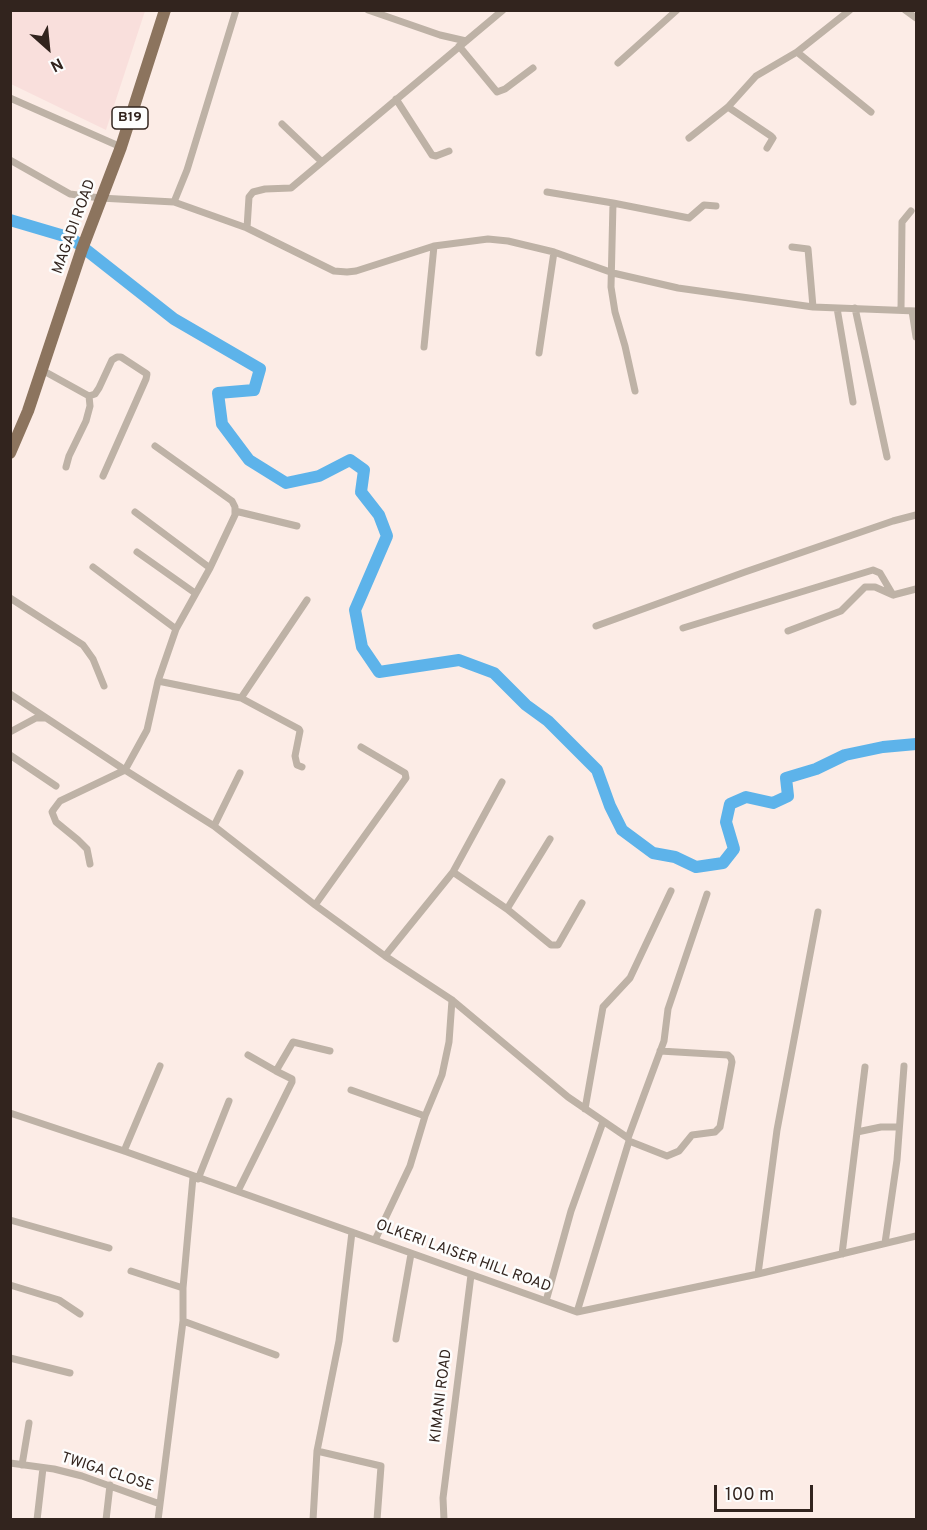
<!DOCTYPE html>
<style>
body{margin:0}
#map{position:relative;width:927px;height:1530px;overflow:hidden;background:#fcece6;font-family:Overpass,sans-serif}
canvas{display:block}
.frame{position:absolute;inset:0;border:12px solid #32241e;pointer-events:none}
.north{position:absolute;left:18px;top:18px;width:60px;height:60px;-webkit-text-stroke:4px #fdfdfd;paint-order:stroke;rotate:153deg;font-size:16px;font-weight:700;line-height:24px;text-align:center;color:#32241e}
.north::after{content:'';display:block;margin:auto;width:21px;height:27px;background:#32241e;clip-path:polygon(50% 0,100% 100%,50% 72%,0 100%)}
.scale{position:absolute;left:714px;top:1485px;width:99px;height:27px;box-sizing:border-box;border:3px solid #32241e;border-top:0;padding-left:8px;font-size:18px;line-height:21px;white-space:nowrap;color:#32241e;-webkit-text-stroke:4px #fdfdfd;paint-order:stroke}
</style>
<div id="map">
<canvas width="927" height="1530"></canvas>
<div class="frame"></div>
<div class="north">N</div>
<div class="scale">100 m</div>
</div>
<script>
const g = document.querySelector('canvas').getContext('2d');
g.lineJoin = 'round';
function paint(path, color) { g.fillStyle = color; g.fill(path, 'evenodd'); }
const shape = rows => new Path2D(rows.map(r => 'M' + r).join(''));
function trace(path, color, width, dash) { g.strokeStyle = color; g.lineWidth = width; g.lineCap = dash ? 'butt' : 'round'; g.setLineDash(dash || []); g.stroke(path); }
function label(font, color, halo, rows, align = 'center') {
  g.font = font + ' Overpass,sans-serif'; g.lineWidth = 5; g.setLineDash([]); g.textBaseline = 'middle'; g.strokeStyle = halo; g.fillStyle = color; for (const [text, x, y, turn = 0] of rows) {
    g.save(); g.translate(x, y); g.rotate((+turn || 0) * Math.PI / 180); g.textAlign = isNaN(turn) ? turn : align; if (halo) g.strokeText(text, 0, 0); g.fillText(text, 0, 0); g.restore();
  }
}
const education = shape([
 [10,11,145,11,106,130,11,84]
]);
const river = shape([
 [10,220,71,238,174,319,260,369,254,390,218,393,222,424,249,460,286,483,319,476,350,460,364,470,361,492,379,515,387,536,355,610,362,647,379,672,459,660,494,673,526,705,548,721,597,770,610,806,622,830,653,853,675,857,696,867,723,863,734,849,726,822,730,804,746,797,773,803,788,796,786,778,816,769,845,755,883,747,916,744]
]);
const minor = shape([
 [368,10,440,35,466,41],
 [905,10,916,18],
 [459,46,497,92,505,89,533,68],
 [797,52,871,112],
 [618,63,677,10],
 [10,98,121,147],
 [396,99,432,155,436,156,449,151],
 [728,107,771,136,773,138,767,148],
 [282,124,322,162],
 [689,138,728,107,756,76,797,52,850,10],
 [10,160,70,194,100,198,174,202,247,228,334,271,347,272,356,271,434,246,488,239,508,241,554,252,613,273,678,288,813,307,916,311],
 [547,192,613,203,611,287,615,312,625,346,635,391],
 [174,202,187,170,236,10],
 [613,203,689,218,704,205,716,206],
 [247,228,249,197,253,192,265,189,291,188,503,10],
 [792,247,808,249,813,307],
 [837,308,853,402],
 [855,308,887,457],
 [901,310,902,222,911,211],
 [912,311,916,337],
 [424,347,434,246],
 [539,353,554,252],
 [42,370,89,396,95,394,99,388,112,360,117,357,121,357,147,374,146,379,103,476],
 [66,467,69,456,86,421,90,406,89,396],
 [235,511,297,526],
 [135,512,210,568],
 [137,552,195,593],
 [93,567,176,629],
 [10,598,83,645,93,659,104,686],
 [596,626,745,572,893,521,916,515],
 [683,628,873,570,880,573,893,595,916,589],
 [788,631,841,611,865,587,875,587,893,595],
 [158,681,241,698,299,729,300,731,295,756,297,765,302,767],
 [10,694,125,770,214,826,315,905,385,956,452,1000,568,1097,628,1138],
 [241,698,307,600],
 [10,732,36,718,46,718],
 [10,755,56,786],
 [214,826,240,773],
 [90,864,87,849,78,840,56,822,52,812,54,809,60,801,125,770,147,730,158,681,176,629,210,568,235,515,235,507,232,501,155,446],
 [453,872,507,909,551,945,558,945,582,903],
 [315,905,406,778,405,773,361,747],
 [507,909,550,839],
 [385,956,453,872,502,782],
 [248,1055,276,1071],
 [351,1090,425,1116],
 [585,1109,603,1007,630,978,671,891],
 [10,1113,124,1151,577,1312,758,1274,916,1236],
 [857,1132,881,1127,898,1127],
 [629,1141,667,1156,679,1151,692,1135,715,1132,720,1127,732,1062,731,1058,728,1055,660,1051],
 [124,1151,160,1066],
 [198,1179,229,1101],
 [238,1191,292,1082,292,1079,276,1071,293,1042,330,1051],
 [10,1220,109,1248],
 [375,1240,410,1166,425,1116,442,1075,449,1042,452,1000],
 [885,1243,897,1160,904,1066],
 [842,1254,865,1067],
 [131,1271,183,1288],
 [758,1274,777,1130,818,912],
 [10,1285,59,1300,80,1314],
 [546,1301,571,1211,603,1122],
 [577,1312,629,1141,628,1138,664,1041,668,1009,707,894],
 [183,1321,276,1355],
 [396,1339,411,1254],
 [10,1358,70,1373],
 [317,1451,381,1466,377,1520],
 [10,1463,54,1469,82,1476,160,1504],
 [22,1465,29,1423],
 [37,1520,43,1468],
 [106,1520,110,1485],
 [158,1520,183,1321,183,1288,193,1177],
 [313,1520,317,1451,339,1341,352,1232],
 [444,1520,443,1498,471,1275]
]);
const trunk = shape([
 [10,453,28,411,82,249,121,147,165,10]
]);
const shields = [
 [130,118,36]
];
const shieldNames = [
 ["B19",130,118]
];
const streetNames = [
 ["MAGADI ROAD",75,227,-70],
 ["OLKERI LAISER HILL ROAD",463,1257,20],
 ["KIMANI ROAD",442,1396,-83],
 ["TWIGA CLOSE",107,1473,18]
];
paint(education, '#f9dfdc');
trace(river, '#5db3ea', 12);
trace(minor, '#beb2a6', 7);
trace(trunk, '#8c745e', 12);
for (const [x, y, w] of shields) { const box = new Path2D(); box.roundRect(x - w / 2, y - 11, w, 22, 4.5); g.fillStyle = '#fdfdfd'; g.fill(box); trace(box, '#32241e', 1.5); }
label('bold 14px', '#32241e', null, shieldNames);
label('15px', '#32241e', '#fdfdfd', streetNames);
</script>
